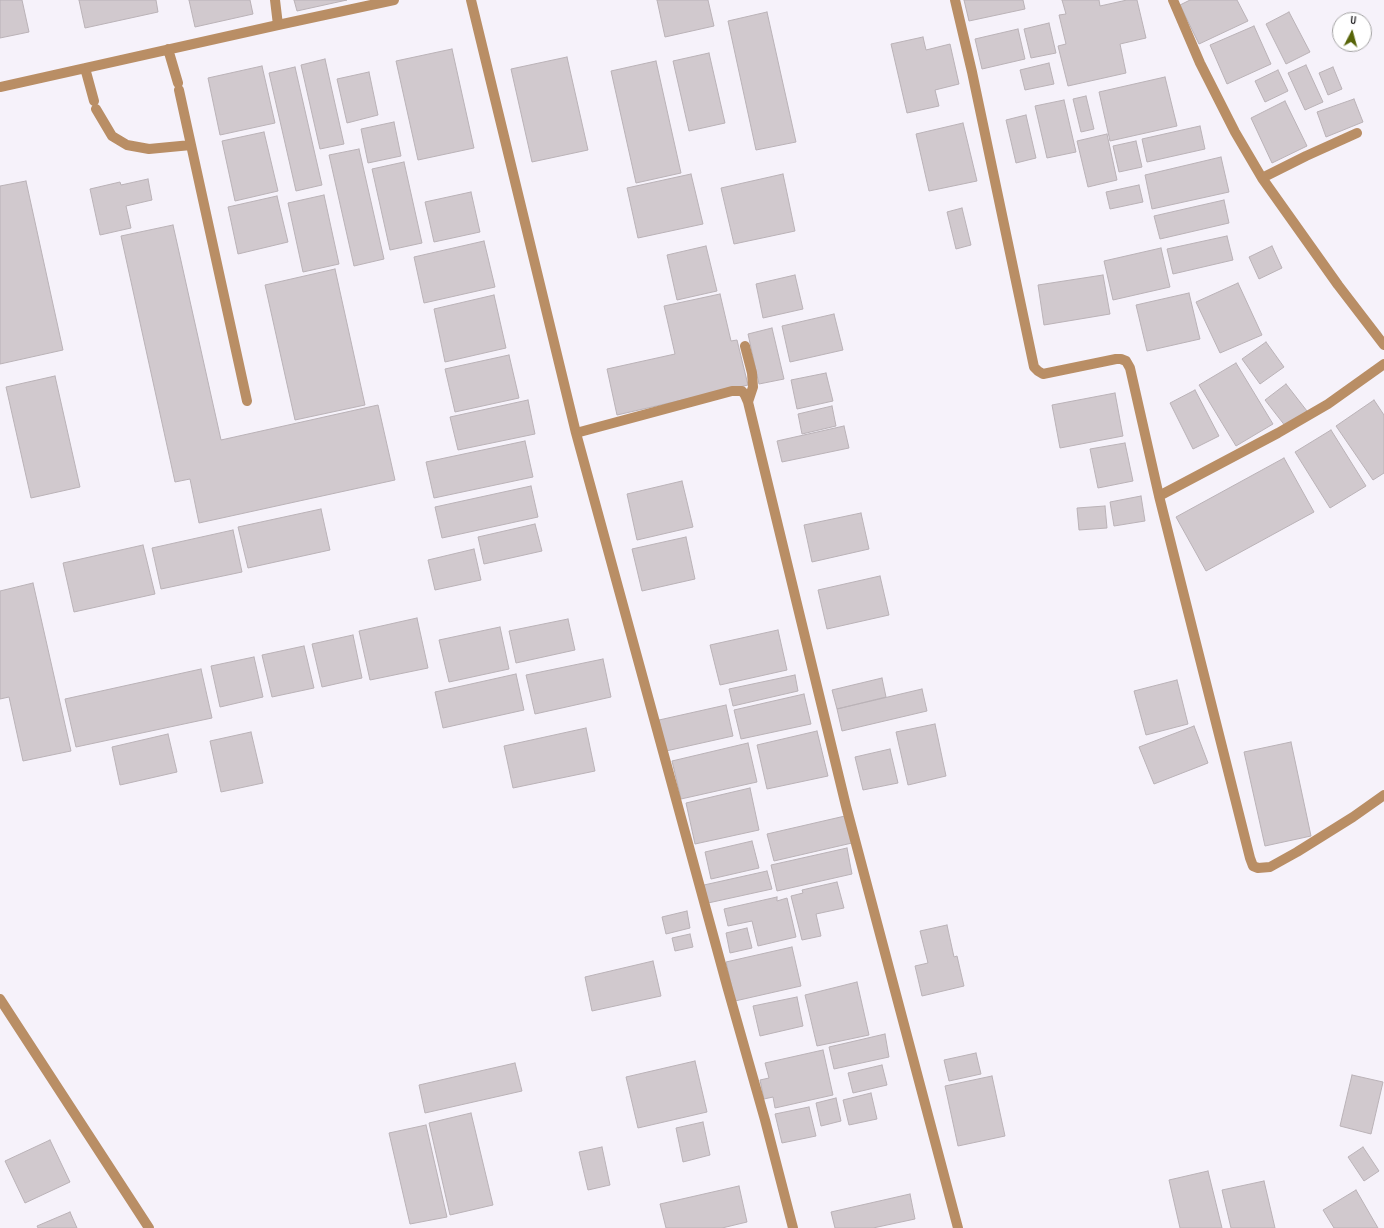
<!DOCTYPE html>
<style>
body{margin:0}
#map{position:relative;width:1384px;height:1228px;overflow:hidden;background:#f6f2fa;font-family:"Sofia Sans Condensed",sans-serif}
canvas{display:block}
.north{position:absolute;left:1332px;top:12px;width:40px;height:40px;box-sizing:border-box;background:#fff;border:1px solid #a3a2a3;border-radius:50%;rotate:6deg;font-size:11px;font-weight:700;line-height:16px;text-align:center;color:#19171a}
.north::after{content:'';display:block;margin:auto;width:14px;height:18px;background:#576408;clip-path:polygon(50% 0,100% 100%,50% 72%,0 100%)}
</style>
<div id="map">
<canvas width="1384" height="1228"></canvas>
<div class="north">U</div>
</div>
<script>
const g = document.querySelector('canvas').getContext('2d');
g.lineJoin = 'round';
function paint(path, color) { g.fillStyle = color; g.fill(path, 'evenodd'); }
const shape = rows => new Path2D(rows.map(r => 'M' + r).join(''));
function trace(path, color, width, dash) { g.strokeStyle = color; g.lineWidth = width; g.lineCap = dash ? 'butt' : 'round'; g.setLineDash(dash || []); g.stroke(path); }
const building = shape([
 [0,0,22,0,29,32,0,38,0,0],
 [79,0,156,0,158,12,85,28,79,0],
 [189,0,250,0,253,14,195,27,189,0],
 [294,0,347,0,297,11,294,0],
 [657,0,708,0,714,26,665,37,657,0],
 [964,0,1023,0,1025,9,969,21,964,0],
 [1062,0,1099,0,1100,6,1127,0,1137,0,1146,38,1120,44,1126,73,1068,86,1058,46,1066,44,1059,15,1066,14,1062,0],
 [1190,0,1237,0,1248,21,1199,44,1180,5,1190,0],
 [767,12,796,142,756,150,728,21,767,12],
 [1289,12,1310,52,1286,64,1266,24,1289,12],
 [1049,23,1056,53,1031,58,1024,29,1049,23],
 [1254,26,1271,64,1227,84,1210,45,1254,26],
 [1018,29,1025,59,982,69,975,39,1018,29],
 [923,37,926,50,950,44,959,84,935,90,939,106,907,113,891,44,923,37],
 [452,49,474,148,418,160,396,61,452,49],
 [709,53,725,123,689,131,673,61,709,53],
 [567,57,588,150,532,162,511,69,567,57],
 [325,59,344,144,320,149,301,65,325,59],
 [656,61,681,173,636,183,611,71,656,61],
 [1049,63,1054,84,1025,90,1020,70,1049,63],
 [1306,65,1323,102,1305,110,1288,73,1306,65],
 [262,66,275,123,220,135,208,78,262,66],
 [295,67,322,185,296,191,269,73,295,67],
 [1333,67,1342,89,1328,95,1319,73,1333,67],
 [1278,70,1288,91,1265,102,1255,81,1278,70],
 [369,72,378,115,347,123,337,79,369,72],
 [1165,77,1177,126,1110,141,1099,92,1165,77],
 [1086,96,1094,129,1081,132,1073,99,1086,96],
 [1354,99,1363,122,1326,137,1317,112,1354,99],
 [1064,100,1076,152,1047,158,1035,106,1064,100],
 [1285,101,1307,146,1272,163,1251,118,1285,101],
 [1026,115,1036,158,1016,163,1006,120,1026,115],
 [394,122,401,156,368,163,361,129,394,122],
 [963,123,977,181,929,191,916,134,963,123],
 [1200,126,1205,149,1147,162,1142,139,1200,126],
 [264,132,278,191,235,201,222,141,264,132],
 [1107,134,1117,180,1088,187,1077,141,1107,134],
 [1136,141,1142,167,1119,172,1113,146,1136,141],
 [359,149,384,259,354,266,329,155,359,149],
 [1221,157,1229,192,1152,209,1145,175,1221,157],
 [404,162,422,243,390,250,372,169,404,162],
 [691,174,703,224,638,238,627,188,691,174],
 [783,174,795,231,734,244,721,188,783,174],
 [148,179,152,200,126,206,131,228,100,235,90,189,120,182,121,185,148,179],
 [26,181,63,350,0,364,0,186,26,181],
 [1139,185,1143,202,1110,209,1106,192,1139,185],
 [471,192,480,232,434,242,425,202,471,192],
 [324,195,339,264,303,272,288,203,324,195],
 [277,196,288,242,238,254,228,207,277,196],
 [1224,200,1229,223,1160,239,1154,216,1224,200],
 [962,208,971,245,956,249,947,212,962,208],
 [173,225,221,440,378,405,395,480,199,523,190,479,175,482,121,236,173,225],
 [1227,236,1233,260,1173,274,1167,249,1227,236],
 [484,241,495,287,424,303,414,257,484,241],
 [706,246,717,291,677,300,667,255,706,246],
 [1272,246,1282,268,1259,279,1249,257,1272,246],
 [1161,248,1170,287,1113,300,1104,261,1161,248],
 [335,269,365,405,295,420,265,285,335,269],
 [795,275,803,309,763,318,756,284,795,275],
 [1103,275,1110,314,1044,325,1038,285,1103,275],
 [1238,283,1262,335,1220,353,1196,302,1238,283],
 [1189,293,1200,339,1147,351,1136,305,1189,293],
 [720,294,731,341,737,340,748,385,617,415,607,369,675,354,664,306,720,294],
 [494,295,506,348,445,362,434,309,494,295],
 [834,314,843,350,790,362,782,326,834,314],
 [772,328,784,379,759,384,748,334,772,328],
 [1266,342,1284,367,1260,384,1242,359,1266,342],
 [509,355,519,398,455,412,445,369,509,355],
 [1236,363,1273,424,1236,446,1199,385,1236,363],
 [826,373,833,401,797,409,791,380,826,373],
 [55,376,80,487,31,498,6,387,55,376],
 [1286,384,1307,411,1286,427,1265,400,1286,384],
 [1195,390,1219,436,1193,449,1170,403,1195,390],
 [1115,393,1123,436,1060,448,1052,405,1115,393],
 [528,400,535,434,458,450,450,417,528,400],
 [1374,400,1384,415,1384,473,1373,480,1336,426,1374,400],
 [832,406,836,426,802,434,798,414,832,406],
 [844,426,849,448,782,462,777,441,844,426],
 [1331,430,1366,486,1330,508,1295,452,1331,430],
 [525,441,533,477,434,498,426,462,525,441],
 [1125,443,1133,481,1098,488,1090,449,1125,443],
 [1284,458,1314,512,1206,571,1176,517,1284,458],
 [682,481,693,527,637,540,627,494,682,481],
 [531,486,538,517,442,538,435,507,531,486],
 [1141,496,1145,521,1114,526,1110,502,1141,496],
 [1105,506,1107,528,1079,530,1077,508,1105,506],
 [321,509,330,550,248,568,238,527,321,509],
 [861,513,869,549,812,562,804,525,861,513],
 [535,524,542,551,484,564,478,537,535,524],
 [233,530,242,572,161,589,152,548,233,530],
 [686,537,695,579,642,591,632,549,686,537],
 [143,545,155,594,74,612,63,563,143,545],
 [474,549,481,580,435,590,428,560,474,549],
 [880,576,889,615,827,629,818,590,880,576],
 [33,583,71,751,23,761,9,697,0,699,0,591,33,583],
 [417,618,428,668,370,680,359,631,417,618],
 [568,619,575,650,516,663,509,631,568,619],
 [500,627,509,669,449,682,439,640,500,627],
 [778,630,787,670,720,685,710,645,778,630],
 [353,635,362,678,322,687,312,644,353,635],
 [304,646,314,688,272,697,262,655,304,646],
 [254,657,263,697,220,707,211,666,254,657],
 [603,659,611,697,535,714,526,675,603,659],
 [201,669,212,718,76,747,65,699,201,669],
 [516,674,524,710,443,728,435,692,516,674],
 [795,675,798,691,733,706,729,689,795,675],
 [882,678,886,697,837,709,832,690,882,678],
 [1177,680,1188,724,1146,735,1134,691,1177,680],
 [922,689,927,711,842,731,837,709,922,689],
 [804,694,811,724,741,739,734,710,804,694],
 [726,705,733,736,666,751,659,720,726,705],
 [935,724,946,776,908,785,896,732,935,724],
 [1194,726,1208,763,1154,784,1139,747,1194,726],
 [586,728,595,771,513,788,504,746,586,728],
 [817,731,828,776,767,789,757,745,817,731],
 [251,732,263,783,221,792,210,741,251,732],
 [168,734,177,772,120,785,112,747,168,734],
 [1291,742,1311,836,1265,846,1244,752,1291,742],
 [748,743,757,782,681,799,672,761,748,743],
 [890,749,898,783,863,790,855,757,890,749],
 [750,788,759,830,695,844,686,803,750,788],
 [845,816,852,843,774,861,767,834,845,816],
 [752,841,759,868,711,879,705,852,752,841],
 [847,848,852,874,777,891,771,865,847,848],
 [767,871,772,889,708,903,704,885,767,871],
 [837,882,844,908,816,914,821,936,802,940,791,896,803,893,802,890,837,882],
 [777,897,777,901,787,898,796,937,758,946,752,921,728,926,724,909,777,897],
 [687,911,690,928,666,934,662,917,687,911],
 [947,925,954,957,957,956,964,986,922,996,915,966,928,963,920,931,947,925],
 [747,928,752,948,730,953,726,933,747,928],
 [690,934,693,947,675,951,672,938,690,934],
 [792,947,801,986,735,1001,726,962,792,947],
 [653,961,661,996,592,1011,585,977,653,961],
 [857,982,869,1035,817,1046,805,995,857,982],
 [797,997,803,1026,760,1036,753,1006,797,997],
 [885,1034,889,1057,834,1069,829,1047,885,1034],
 [823,1050,833,1095,775,1108,773,1097,764,1099,760,1080,769,1078,765,1063,823,1050],
 [976,1053,981,1074,949,1081,944,1060,976,1053],
 [695,1061,707,1112,638,1128,626,1077,695,1061],
 [515,1063,522,1091,425,1113,419,1085,515,1063],
 [882,1065,887,1085,853,1093,848,1073,882,1065],
 [1352,1075,1383,1082,1371,1134,1340,1126,1352,1075],
 [992,1076,1005,1136,958,1146,945,1086,992,1076],
 [871,1093,877,1119,849,1125,843,1100,871,1093],
 [836,1098,841,1121,821,1126,816,1103,836,1098],
 [809,1107,816,1136,782,1143,775,1114,809,1107],
 [471,1113,493,1205,450,1215,429,1123,471,1113],
 [703,1122,710,1155,683,1162,676,1128,703,1122],
 [426,1125,447,1217,410,1224,389,1133,426,1125],
 [50,1140,70,1182,25,1203,5,1161,50,1140],
 [602,1147,610,1185,588,1190,579,1152,602,1147],
 [1363,1147,1379,1171,1364,1181,1348,1157,1363,1147],
 [1208,1171,1222,1228,1180,1228,1169,1180,1208,1171],
 [1264,1181,1275,1228,1231,1228,1222,1190,1264,1181],
 [739,1186,747,1222,722,1228,666,1228,660,1204,739,1186],
 [1356,1190,1378,1228,1334,1228,1323,1210,1356,1190],
 [910,1194,915,1219,873,1228,835,1228,831,1212,910,1194],
 [70,1212,77,1228,38,1228,37,1226,70,1212]
]);
const minor = shape([
 [275,0,278,25],
 [471,0,576,433,727,986,765,1120,793,1228],
 [955,0,972,72,1034,367,1038,371,1043,374,1116,359,1121,359,1126,361,1130,368,1159,496,1250,858,1253,866,1258,868,1270,867,1297,852,1353,817,1384,795],
 [1173,0,1200,63,1235,132,1262,178,1338,285,1384,345],
 [168,49,178,83],
 [85,68,94,101],
 [0,87,278,25,394,0],
 [179,90,247,401],
 [96,109,112,136,127,145,149,149,191,145],
 [1262,178,1306,156,1357,133],
 [745,346,752,373,753,387,748,402],
 [576,433,732,391,742,391,745,395,748,402,846,806,958,1228],
 [1159,496,1278,433,1328,404,1384,364],
 [0,999,149,1228]
]);
paint(building, '#d1c9ce');
trace(building, '#bab2b7', 1);
trace(minor, '#b98e65', 10);
</script>
